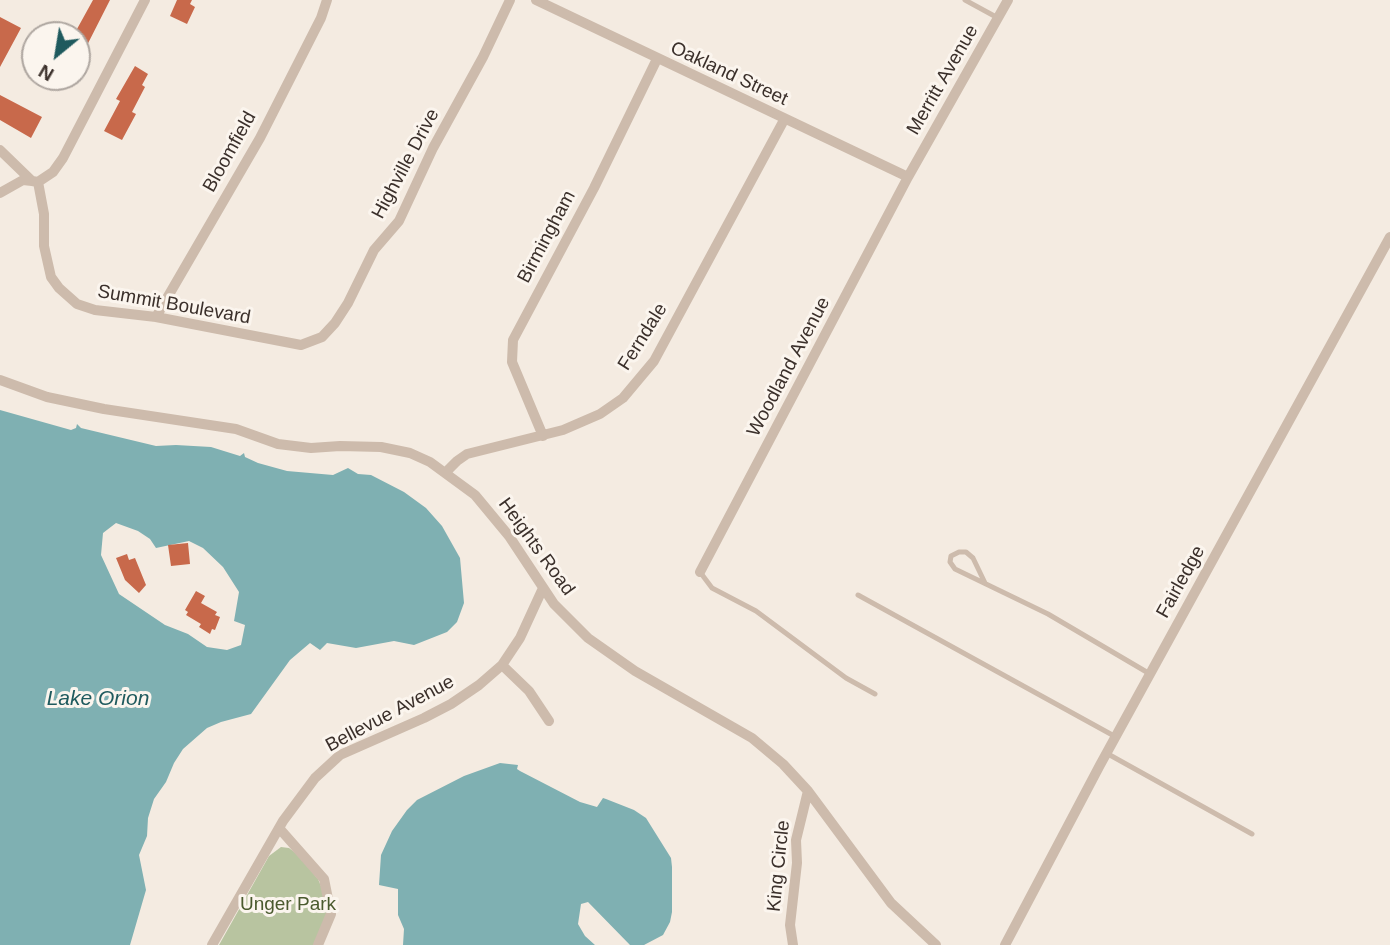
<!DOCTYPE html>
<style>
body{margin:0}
#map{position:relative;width:1390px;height:945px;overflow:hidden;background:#f4ebe1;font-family:Helvetica,sans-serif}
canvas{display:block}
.north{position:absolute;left:21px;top:21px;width:70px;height:70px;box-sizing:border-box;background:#fbf5ee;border:2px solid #aea6a0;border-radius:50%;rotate:210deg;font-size:19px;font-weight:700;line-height:28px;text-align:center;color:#3b302b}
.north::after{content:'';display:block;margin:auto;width:24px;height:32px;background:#1f5a5e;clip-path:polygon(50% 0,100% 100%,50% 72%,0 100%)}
</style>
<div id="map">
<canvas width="1390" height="945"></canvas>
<div class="north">N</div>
</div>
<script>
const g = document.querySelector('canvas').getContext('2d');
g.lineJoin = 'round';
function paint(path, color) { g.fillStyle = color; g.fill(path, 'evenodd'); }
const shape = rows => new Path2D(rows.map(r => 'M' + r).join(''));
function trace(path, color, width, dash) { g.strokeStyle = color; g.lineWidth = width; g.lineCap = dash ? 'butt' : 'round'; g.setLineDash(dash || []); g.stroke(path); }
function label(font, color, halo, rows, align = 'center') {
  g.font = font + ' Helvetica,sans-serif'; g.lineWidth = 6; g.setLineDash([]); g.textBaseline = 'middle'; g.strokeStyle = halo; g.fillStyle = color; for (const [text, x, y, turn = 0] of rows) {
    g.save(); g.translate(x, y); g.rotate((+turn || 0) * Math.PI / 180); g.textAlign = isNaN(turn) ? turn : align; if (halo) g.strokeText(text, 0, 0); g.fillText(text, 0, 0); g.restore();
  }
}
const green = shape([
 [281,847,289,848,297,854,318,879,324,893,327,915,317,945,219,945,269,856]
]);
const water = shape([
 [0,410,71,430,76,428,77,424,81,428,156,446,176,445,211,447,240,456,244,453,245,457,258,463,287,471,333,475,348,468,358,474,371,475,404,492,426,508,442,526,460,558,464,603,457,622,447,632,414,645,394,641,356,648,327,643,320,650,310,643,290,660,251,714,221,722,207,728,183,749,174,763,166,782,154,799,148,818,147,836,139,855,146,890,130,945,0,945],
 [116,523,138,531,150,539,156,548,189,541,203,548,223,567,239,592,234,621,245,625,241,645,227,650,207,647,188,634,165,625,119,594,101,555,103,533],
 [500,763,518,765,517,769,520,771,580,802,597,807,603,798,606,799,634,810,646,818,671,858,672,867,672,912,670,922,663,935,644,945,630,945,588,902,581,904,578,924,585,936,595,945,403,945,404,929,398,915,398,889,379,885,381,855,392,831,407,810,417,800,464,776]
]);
const building = shape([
 [93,0,110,0,77,65,77,29],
 [177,0,192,0,190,4,195,7,187,24,170,16],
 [0,17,21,28,0,67],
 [135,66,148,74,142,85,145,87,132,112,136,114,122,140,104,131,120,101,116,99],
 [0,95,42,117,31,138,0,120],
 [188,543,190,564,171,566,168,545],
 [127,554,129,560,135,558,146,585,139,593,125,580,116,558],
 [196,591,205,596,201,603,217,612,215,615,220,617,215,630,212,629,210,634,199,627,201,624,186,615,188,612,185,610]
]);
const service = shape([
 [965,0,998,18],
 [700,572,712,588,756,611,846,678,875,694],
 [985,583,973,558,966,552,959,552,951,556,950,562,955,569,1048,614,1150,674],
 [858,595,1116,737],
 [1108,754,1252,834]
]);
const minor = shape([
 [536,0,908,177],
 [0,150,32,181,38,182,44,214,44,246,51,277,59,288,77,304,95,310,156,317,301,345,322,337,335,323,348,303,374,250,399,221,433,148,483,57,510,0],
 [38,182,53,172,63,158,145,0],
 [0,193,23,180,32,181],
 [156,317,260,138,321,18,327,0],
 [0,380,47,397,104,409,236,429,278,444,311,448,340,446,381,447,410,453,430,462,475,495,509,536,554,604,588,638,635,671,752,738,783,764,808,791,891,903,936,945],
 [543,436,512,362,513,340,594,188,657,59],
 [445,473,457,461,467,454,563,430,600,414,623,398,654,361,784,120],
 [700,572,908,177,1008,0],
 [502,665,529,691,549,721],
 [279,828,324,879,331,914,318,945],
 [212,945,283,821,315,778,340,755,424,718,451,704,479,685,502,665,520,638,543,588],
 [793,945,790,925,797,863,796,840,808,791],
 [1005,945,1100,765,1390,237]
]);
const streetNames = [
 ["Oakland Street",729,74,25],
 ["Merritt Avenue",943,80,-60],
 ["Bloomfield",230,152,-61],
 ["Highville Drive",406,164,-62],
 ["Birmingham",547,237,-62],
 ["Summit Boulevard",174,305,10],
 ["Ferndale",643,337,-58],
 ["Woodland Avenue",789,367,-62],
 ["Heights Road",536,547,54],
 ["Fairledge",1181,582,-61],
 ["Bellevue Avenue",390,714,-28],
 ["King Circle",779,866,-84]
];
const parkNames = [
 ["Unger Park",288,905]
];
const waterNames = [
 ["Lake Orion",98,699]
];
paint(green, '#b8c4a0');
paint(water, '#7fb0b2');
paint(building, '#c8694b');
trace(service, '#cdbbac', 5);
trace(minor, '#cdbbac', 10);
label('19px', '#3b302b', '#fbf5ee', streetNames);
label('19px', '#4a5a2e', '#fbf5ee', parkNames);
label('italic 21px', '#1f5a5e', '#fbf5ee', waterNames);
</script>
